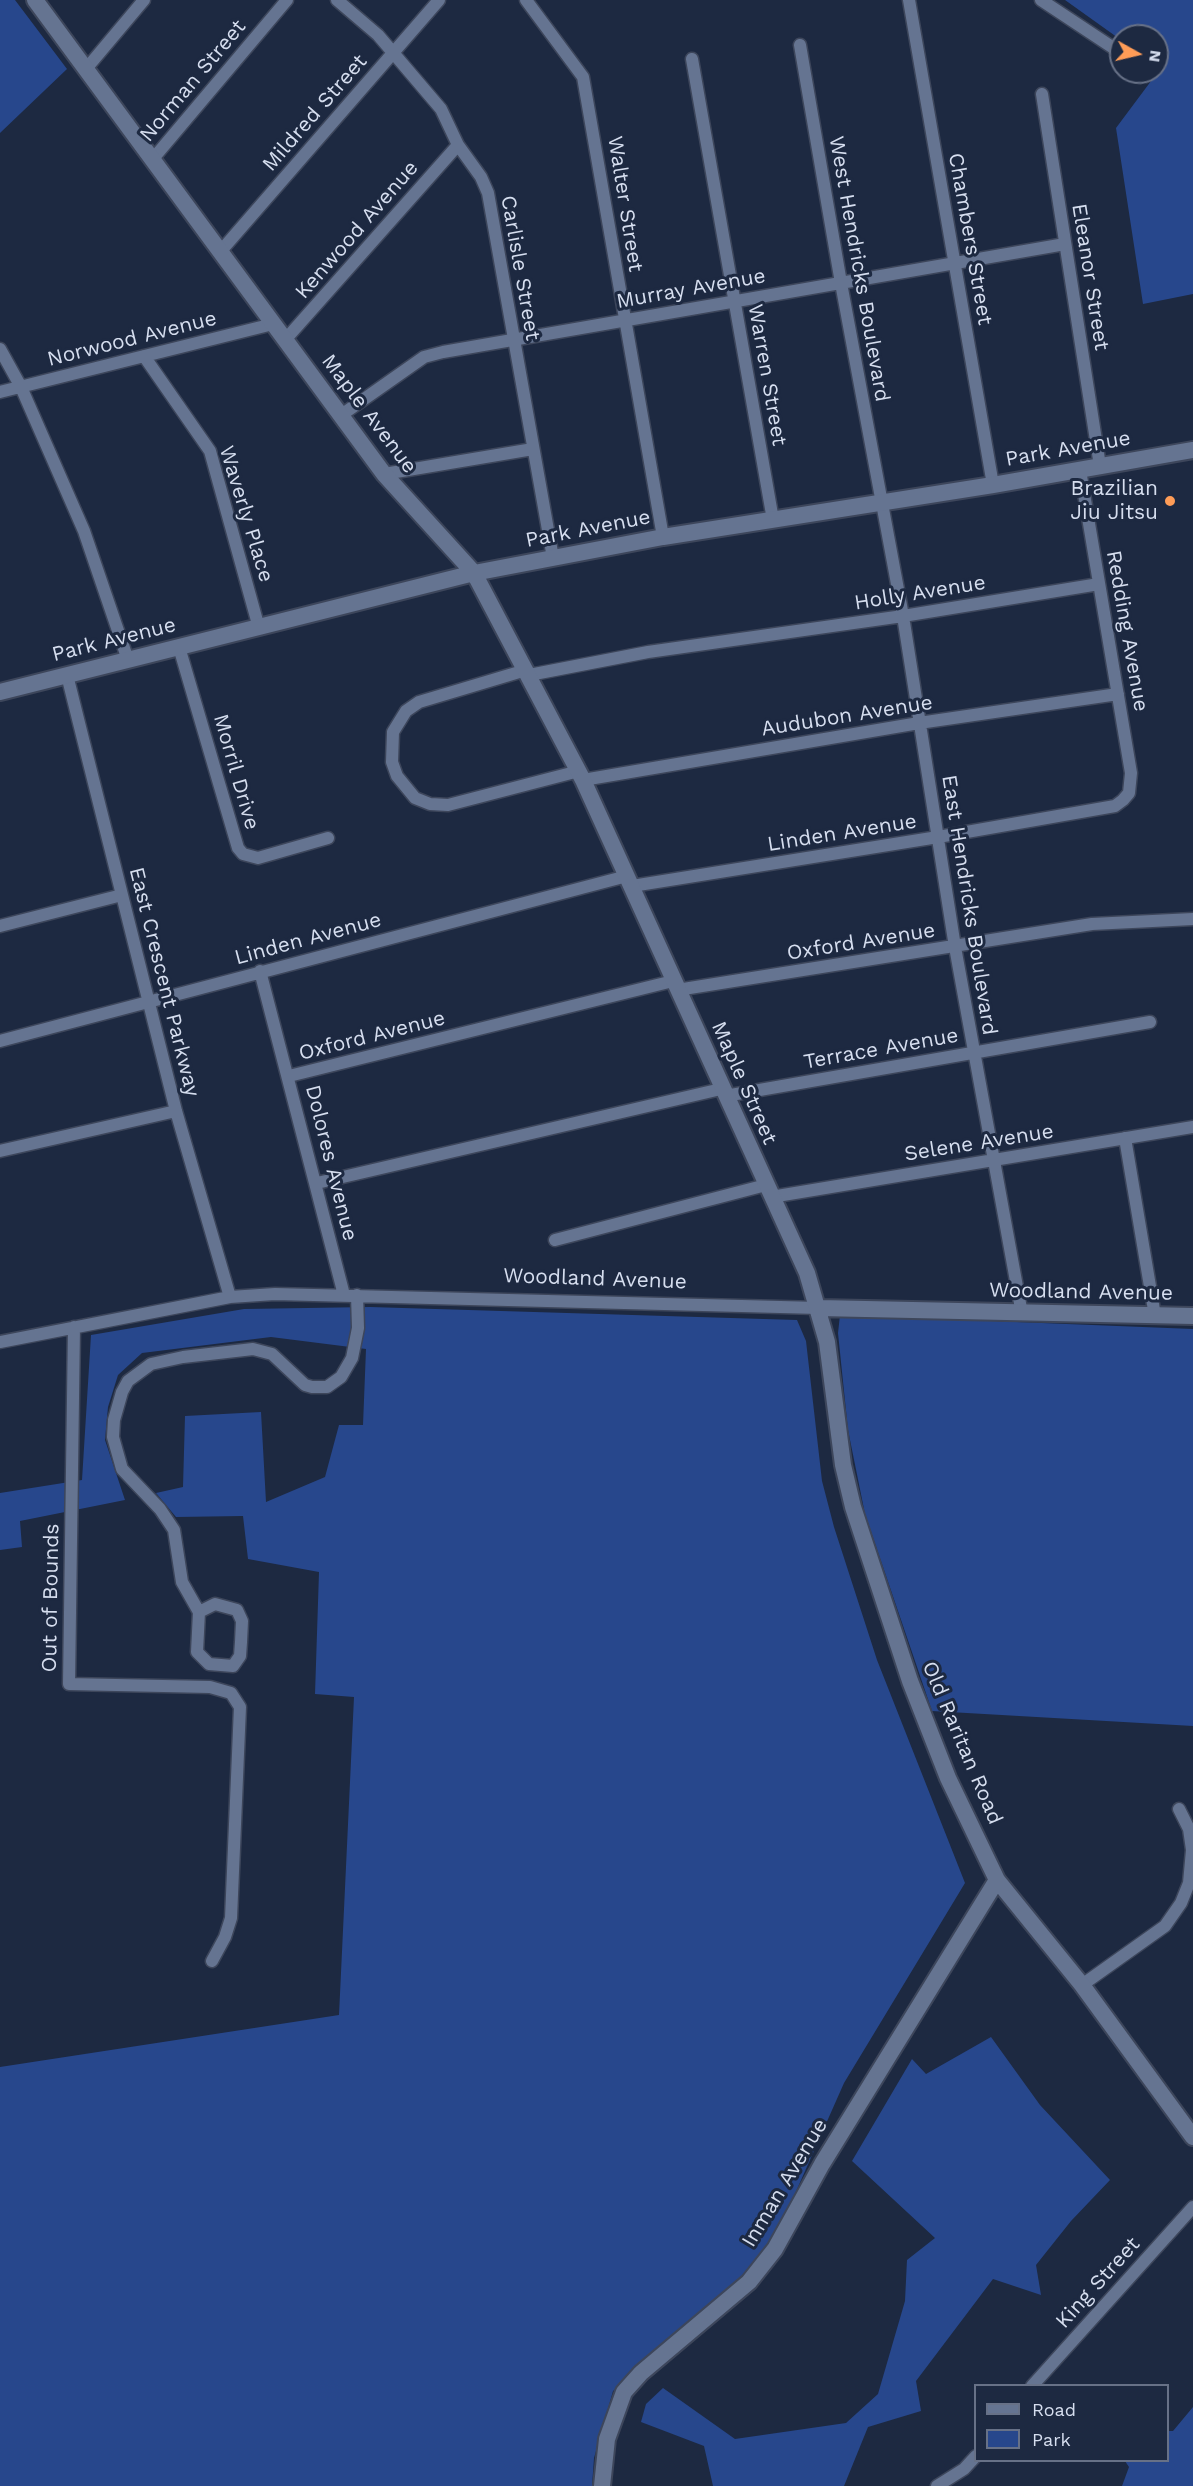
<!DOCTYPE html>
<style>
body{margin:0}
#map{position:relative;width:1193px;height:2486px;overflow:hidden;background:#1d2941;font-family:"Work Sans",sans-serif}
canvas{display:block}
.legend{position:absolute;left:974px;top:2384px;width:195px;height:78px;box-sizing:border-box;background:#1d2941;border:2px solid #677187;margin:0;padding:8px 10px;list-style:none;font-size:18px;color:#d6deef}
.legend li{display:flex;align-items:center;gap:12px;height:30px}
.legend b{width:30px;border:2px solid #677187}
.north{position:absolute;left:1109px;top:24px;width:60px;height:60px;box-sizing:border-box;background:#1d2941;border:2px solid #677187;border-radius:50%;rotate:98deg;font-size:16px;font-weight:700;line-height:24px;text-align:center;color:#d6deef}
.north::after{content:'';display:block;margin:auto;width:21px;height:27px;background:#fe9c57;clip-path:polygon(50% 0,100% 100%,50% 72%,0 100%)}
</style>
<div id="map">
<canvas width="1193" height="2486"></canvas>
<ul class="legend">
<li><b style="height:8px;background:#657491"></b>Road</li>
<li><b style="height:16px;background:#27478c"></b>Park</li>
</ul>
<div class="north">N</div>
</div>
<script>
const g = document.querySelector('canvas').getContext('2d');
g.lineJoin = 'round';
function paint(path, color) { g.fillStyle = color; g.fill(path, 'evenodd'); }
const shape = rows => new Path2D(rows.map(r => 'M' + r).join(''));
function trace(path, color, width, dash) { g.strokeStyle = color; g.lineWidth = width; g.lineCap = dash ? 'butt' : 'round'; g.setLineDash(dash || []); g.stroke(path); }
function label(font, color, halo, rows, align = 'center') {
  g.font = font + ' "Work Sans",sans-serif'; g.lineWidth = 6; g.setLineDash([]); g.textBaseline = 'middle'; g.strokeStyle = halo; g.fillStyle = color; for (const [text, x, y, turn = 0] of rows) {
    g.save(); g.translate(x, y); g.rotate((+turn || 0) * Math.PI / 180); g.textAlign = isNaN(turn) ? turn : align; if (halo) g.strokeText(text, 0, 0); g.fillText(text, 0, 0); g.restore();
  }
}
const green = shape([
 [0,0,15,0,67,69,0,133],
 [1065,0,1193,0,1193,294,1143,304,1116,128,1160,69,1157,66,1157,36,1121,36,1121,40],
 [370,1307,797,1320,806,1341,822,1481,834,1527,877,1660,965,1883,844,2083,775,2239,743,2278,613,2391,594,2458,592,2486,0,2486,0,2067,339,2015,354,1697,315,1694,319,1572,248,1559,243,1516,176,1517,156,1493,183,1487,185,1416,261,1412,266,1502,325,1477,339,1425,363,1425,366,1349,271,1337,142,1353,118,1375,108,1407,105,1440,125,1500,20,1521,22,1547,0,1550,0,1493,82,1480,91,1335,244,1309],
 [840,1315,1193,1329,1193,1726,932,1711,865,1514,848,1430,838,1333],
 [991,2037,1040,2105,1110,2180,1071,2221,1036,2265,1041,2295,993,2279,916,2381,921,2411,868,2427,844,2486,713,2486,704,2446,641,2422,646,2404,663,2388,735,2439,846,2423,878,2394,905,2301,907,2260,935,2238,852,2161,912,2059,926,2074],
 [1193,2407,1193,2486,1122,2486,1129,2467,1125,2461,1168,2460,1168,2431,1173,2431]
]);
const street = shape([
 [337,0,378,35,441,109,458,145,481,177,488,193,553,558],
 [526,0,583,77,663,537],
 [909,0,993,485],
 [1041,0,1121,53],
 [800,45,841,283,903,616,955,947,1022,1314],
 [692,59,773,520],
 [86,69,144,0],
 [1042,94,1100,466],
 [152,160,287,0],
 [220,252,439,0],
 [285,340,458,145],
 [0,349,21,387,84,531,128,660],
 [144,356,210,451,259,628],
 [0,392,273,324],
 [340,416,424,357,443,352,1065,244],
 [384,474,533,449],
 [179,647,238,848,243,854,258,858,328,838],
 [526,670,419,702,406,711,393,732,392,762,397,776,415,798,430,804,448,805,579,771],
 [67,675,176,1111,230,1297],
 [529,675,648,652,903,616,1099,584],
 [583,780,919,723,1118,694],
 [632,886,938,837,1115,806,1123,800,1129,793,1131,773,1080,470],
 [0,926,122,895],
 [260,971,344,1295],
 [677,990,1092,924,1193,919],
 [0,1041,627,876],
 [289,1076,673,981],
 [725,1096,1150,1022],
 [1125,1138,1155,1316],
 [0,1151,176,1111],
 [317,1183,721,1089],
 [771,1197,1193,1127],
 [555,1240,766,1185],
 [74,1327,69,1684,210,1687,231,1693,240,1707,231,1918,225,1937,212,1961],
 [0,1342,230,1297,275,1294,819,1308],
 [199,1612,215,1604,237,1610,242,1621,241,1642,240,1656,233,1666,209,1664,197,1652,199,1612,182,1582,174,1530,160,1509,122,1469,113,1437,114,1420,122,1392,128,1381,151,1364,183,1357,253,1349,272,1354,305,1385,312,1387,327,1387,341,1377,352,1358,358,1328,357,1295],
 [1082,1985,1165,1926,1181,1903,1189,1883,1192,1850,1189,1829,1179,1809],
 [1032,2386,1193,2207],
 [937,2486,964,2469,976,2456]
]);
const secondary = shape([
 [35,0,384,474,474,573,583,780,807,1273,827,1342,843,1465,853,1507,910,1681,948,1778,997,1880,1082,1985,1193,2137],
 [0,692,474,573,663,537,993,485,1193,450],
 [819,1308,1193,1316],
 [602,2486,607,2439,624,2392,641,2373,749,2282,775,2249,822,2164,997,1880]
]);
const markers = [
 [1170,501,6,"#fe9c57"]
];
const streetNames = [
 ["Norman Street",193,81,-50],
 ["Mildred Street",315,113,-49],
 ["Walter Street",625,204,81],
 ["Kenwood Avenue",357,230,-49],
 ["Chambers Street",970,239,80],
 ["Carlisle Street",520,268,80],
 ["West Hendricks Boulevard",859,269,80],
 ["Eleanor Street",1090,277,81],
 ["Murray Avenue",691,289,-10],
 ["Norwood Avenue",132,339,-14],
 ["Warren Street",767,375,80],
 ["Maple Avenue",369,414,53],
 ["Park Avenue",1068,449,-10],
 ["Waverly Place",246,514,73],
 ["Park Avenue",588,529,-11],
 ["Holly Avenue",920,593,-9],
 ["Redding Avenue",1127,631,80],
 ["Park Avenue",114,640,-14],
 ["Audubon Avenue",847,716,-9],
 ["Morril Drive",236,772,74],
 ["Linden Avenue",842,833,-9],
 ["East Hendricks Boulevard",969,905,81],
 ["Linden Avenue",308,939,-15],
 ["Oxford Avenue",861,942,-9],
 ["East Crescent Parkway",164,982,76],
 ["Oxford Avenue",372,1036,-14],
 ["Terrace Avenue",881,1049,-10],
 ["Maple Street",744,1083,66],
 ["Selene Avenue",979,1143,-9],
 ["Dolores Avenue",331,1163,76],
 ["Woodland Avenue",595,1279,2],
 ["Woodland Avenue",1081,1292,1],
 ["Out of Bounds",51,1598,-89],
 ["Old Raritan Road",962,1743,67],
 ["Inman Avenue",785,2183,-59],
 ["King Street",1098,2283,-48]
];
const poiNames = [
 ["Brazilian",1158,489],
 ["Jiu Jitsu",1158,513]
];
paint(green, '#27478c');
trace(street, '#3d465b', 15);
trace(secondary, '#3d465b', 20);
trace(street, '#657491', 12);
trace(secondary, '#657491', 16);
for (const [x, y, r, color] of markers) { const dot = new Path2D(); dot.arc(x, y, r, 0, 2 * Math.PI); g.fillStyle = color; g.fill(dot); trace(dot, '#1d2941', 2); }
label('21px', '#d6deef', '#1d2941', streetNames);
label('21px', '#d6deef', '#1d2941', poiNames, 'right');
</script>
